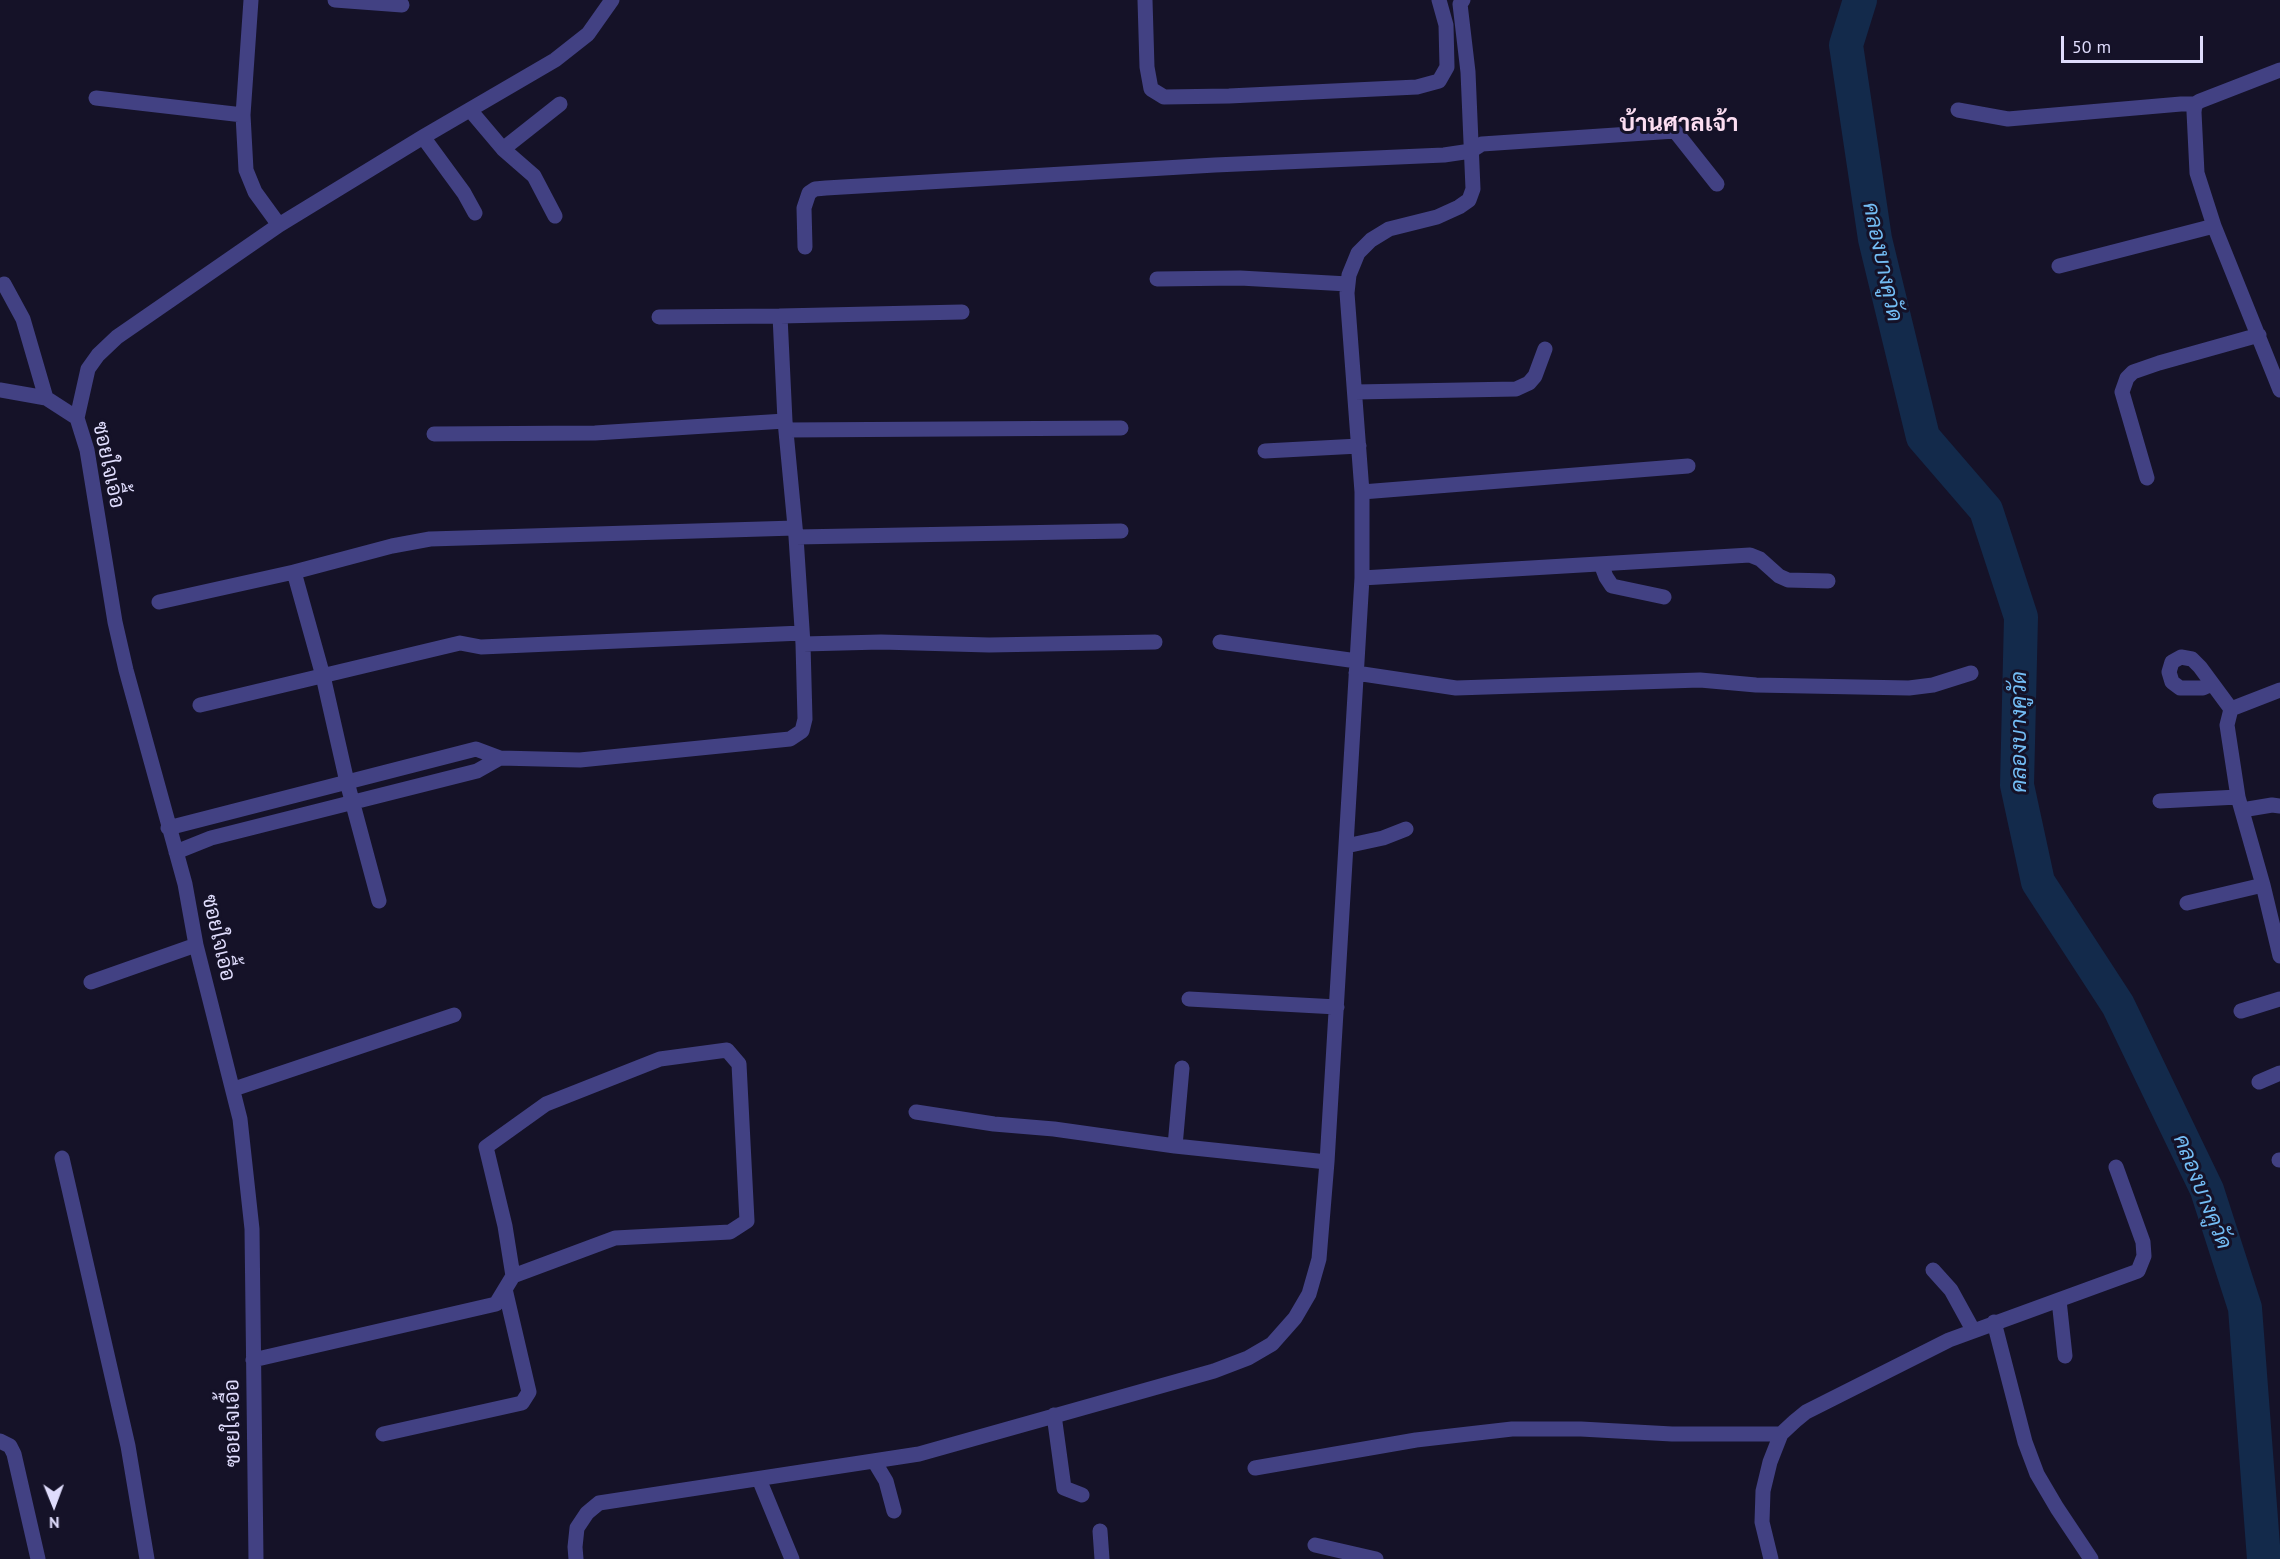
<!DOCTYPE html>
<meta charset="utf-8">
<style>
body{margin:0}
#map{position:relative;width:2280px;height:1559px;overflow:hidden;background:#151228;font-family:"PT Sans",sans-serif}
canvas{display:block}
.north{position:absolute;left:24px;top:1475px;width:60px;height:60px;-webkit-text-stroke:4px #151228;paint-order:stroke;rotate:179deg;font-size:16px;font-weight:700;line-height:24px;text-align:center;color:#dfdcfc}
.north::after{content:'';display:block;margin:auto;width:21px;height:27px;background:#dfdcfc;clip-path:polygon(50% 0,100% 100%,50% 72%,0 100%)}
.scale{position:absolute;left:2061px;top:36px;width:142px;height:27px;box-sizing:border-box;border:3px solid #dfdcfc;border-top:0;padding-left:8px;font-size:18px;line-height:21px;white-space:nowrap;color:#dfdcfc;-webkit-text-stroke:4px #151228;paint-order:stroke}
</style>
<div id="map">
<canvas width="2280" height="1559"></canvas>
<div class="north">N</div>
<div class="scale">50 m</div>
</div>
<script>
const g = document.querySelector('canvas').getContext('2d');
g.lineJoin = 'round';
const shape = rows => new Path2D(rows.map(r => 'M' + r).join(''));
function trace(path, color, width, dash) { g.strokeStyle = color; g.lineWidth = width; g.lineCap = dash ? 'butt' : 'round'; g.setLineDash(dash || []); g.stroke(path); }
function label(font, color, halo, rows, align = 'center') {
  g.font = font + ' "PT Sans",Sarabun,sans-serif'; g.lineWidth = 6; g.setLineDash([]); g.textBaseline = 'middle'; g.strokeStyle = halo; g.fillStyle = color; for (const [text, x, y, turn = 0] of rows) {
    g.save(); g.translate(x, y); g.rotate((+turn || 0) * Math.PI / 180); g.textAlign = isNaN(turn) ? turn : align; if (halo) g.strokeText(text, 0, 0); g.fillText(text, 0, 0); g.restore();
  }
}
const river = shape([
 [1860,0,1846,45,1875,239,1923,437,1986,510,2021,617,2017,785,2038,882,2118,1005,2207,1190,2245,1308,2264,1559]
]);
const minor = shape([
 [251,0,243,115,246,170,255,192,279,225],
 [335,0,402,5],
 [1145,0,1147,67,1151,89,1164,97,1229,96,1417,87,1439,81,1447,67,1446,25,1439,0],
 [2280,70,2200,101,2195,104,2194,112,2197,173,2214,226,2280,390],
 [96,98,243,115],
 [470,110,503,149,534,176,555,216],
 [1958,110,2008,119,2181,104,2195,104],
 [423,137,464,193,475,213],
 [503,149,560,104],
 [805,247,804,208,809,193,815,189,826,188,1215,165,1444,155,1471,151,1482,144,1675,131,1717,184],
 [2059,266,2214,226],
 [1157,279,1240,278,1348,284],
 [4,284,23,319,46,398],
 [659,317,780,316],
 [0,390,46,398,77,418,87,450,115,622,126,670,185,884,196,945,240,1119,252,1229,256,1559],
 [1355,392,1516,389,1529,383,1535,376,1545,349],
 [77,418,88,369,98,355,117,337,279,225,423,137,555,60,588,34,612,0],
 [785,421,780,316,962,312],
 [786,430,1121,428],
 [1265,451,1359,446],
 [2147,478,2122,392,2127,378,2133,372,2159,363,2259,335],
 [1362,492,1688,466],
 [796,537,1121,531],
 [1601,564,1606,577,1612,586,1664,597],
 [294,572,323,676,347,782,379,901],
 [1362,578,1750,555,1760,559,1779,576,1788,580,1828,581],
 [159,602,294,572,392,546,430,539,795,528],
 [1220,642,1357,661],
 [803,644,881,642,989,645,1155,642],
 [1356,673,1456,688,1700,680,1756,685,1909,688,1933,685,1971,673],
 [2212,684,2203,688,2180,688,2172,682,2169,672,2172,662,2181,657,2192,659,2200,667,2231,709],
 [2280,690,2231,709,2227,725,2238,797,2263,885,2280,956],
 [200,705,460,643,481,647,802,633],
 [2160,801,2238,797],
 [2242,810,2272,805,2280,806],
 [168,828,476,749,500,758,580,760,790,739,802,731,805,719,803,644,796,537,785,421,595,433,434,434],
 [1346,846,1383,838,1406,829],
 [176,852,211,838,477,771,500,758],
 [2187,903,2263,885],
 [91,982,196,945],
 [1189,999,1337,1007],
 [2241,1011,2280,999],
 [2259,1082,2280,1073],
 [234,1089,454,1015],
 [916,1112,994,1124,1054,1129,1175,1146,1327,1162],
 [1175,1146,1182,1068],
 [62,1158,128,1446,147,1559],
 [2279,1160,2280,1160],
 [1933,1270,1951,1290,1973,1330],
 [2059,1300,2065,1356],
 [1994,1322,2025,1442,2037,1474,2057,1508,2091,1559],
 [253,1360,496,1304,513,1276,505,1226,486,1147,546,1104,660,1059,727,1050,739,1064,747,1221,730,1232,615,1238,513,1276],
 [1054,1415,1064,1488,1082,1495],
 [383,1434,522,1403,529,1392,505,1289],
 [0,1441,10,1446,14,1454,38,1559],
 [874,1461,886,1481,894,1511],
 [1255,1468,1416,1440,1512,1429,1581,1429,1672,1434,1781,1434],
 [759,1479,792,1559],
 [1100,1531,1102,1559],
 [1315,1545,1376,1559],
 [576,1559,575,1547,577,1528,587,1513,599,1503,919,1454,1214,1371,1248,1358,1272,1344,1295,1318,1309,1294,1319,1259,1327,1162,1362,578,1362,492,1347,293,1349,275,1358,253,1371,240,1389,229,1437,217,1459,207,1469,200,1473,189,1468,72,1460,4,1463,0],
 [1771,1559,1762,1522,1763,1491,1770,1462,1781,1434,1795,1421,1806,1412,1949,1340,2138,1271,2144,1256,2143,1242,2116,1167]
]);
const streetNames = [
 ["ซอยใจเอื้อ",108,465,78],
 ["ซอยใจเอื้อ",218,938,77],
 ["ซอยใจเอื้อ",233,1423,-91]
];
const waterNames = [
 ["คลองบางคูวัด",1882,262,78],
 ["คลองบางคูวัด",2020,732,-90],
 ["คลองบางคูวัด",2202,1192,68]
];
const quarterNames = [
 ["บ้านศาลเจ้า",1679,124]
];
trace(river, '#132a4b', 34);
trace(minor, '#424183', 15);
label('21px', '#dfdcfc', '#151228', streetNames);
label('italic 22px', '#73bcf4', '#151228', waterNames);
label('bold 24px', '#fcdef2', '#151228', quarterNames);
</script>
